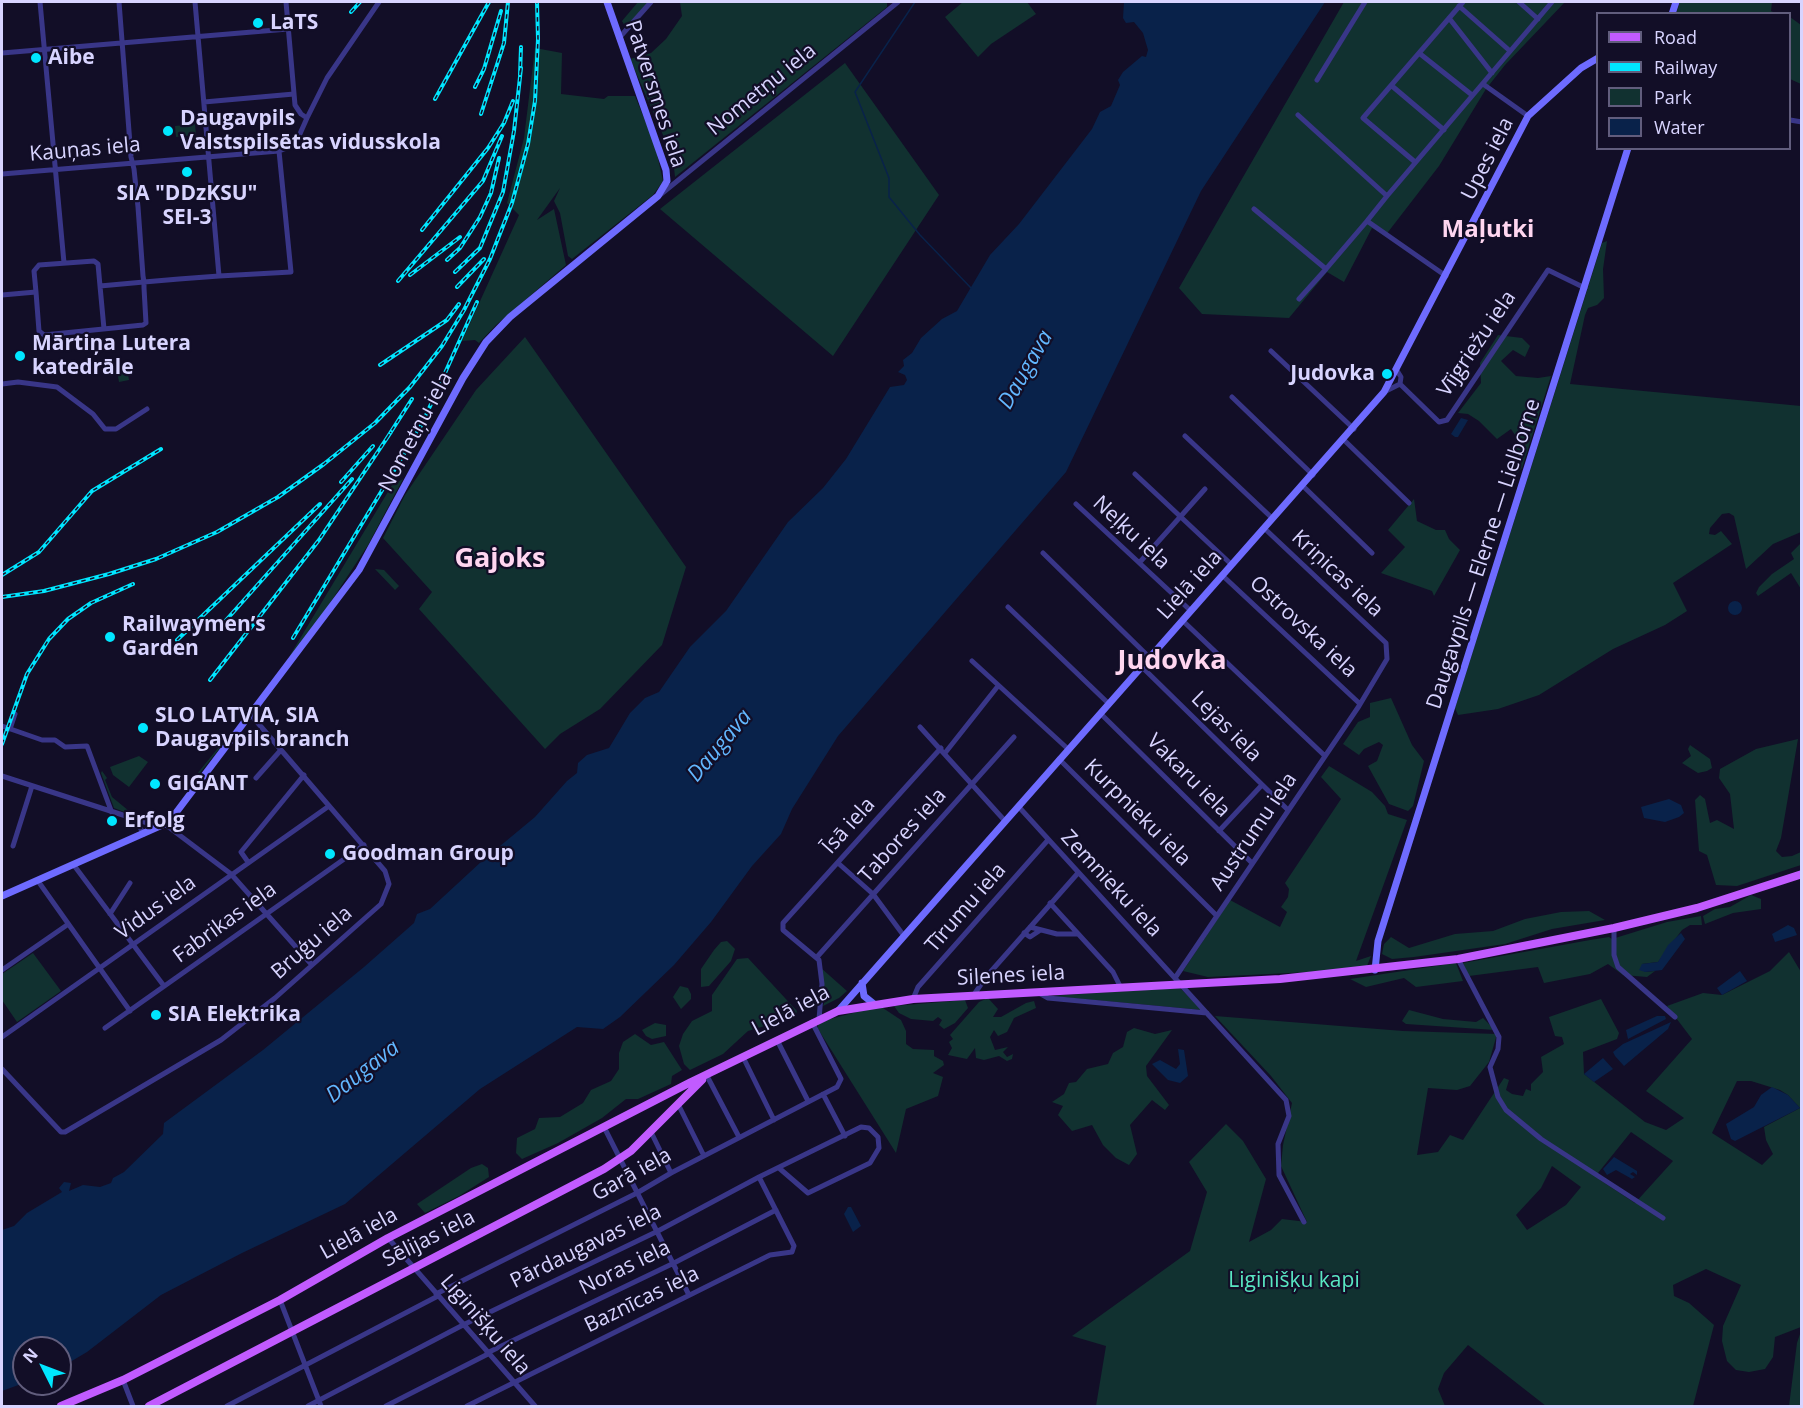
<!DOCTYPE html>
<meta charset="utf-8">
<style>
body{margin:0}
#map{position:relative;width:1803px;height:1408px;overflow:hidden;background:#120e27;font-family:"Open Sans",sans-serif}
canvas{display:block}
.frame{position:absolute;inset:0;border:3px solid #d8d4ff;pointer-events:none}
.legend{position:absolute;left:1596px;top:12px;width:195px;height:138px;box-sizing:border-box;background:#120e27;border:2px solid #615d7d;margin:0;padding:8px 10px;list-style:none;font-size:18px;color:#d8d4ff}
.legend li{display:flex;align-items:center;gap:12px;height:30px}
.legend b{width:30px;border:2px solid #615d7d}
.north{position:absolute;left:12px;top:1336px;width:60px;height:60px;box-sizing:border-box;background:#120e27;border:2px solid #615d7d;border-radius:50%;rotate:312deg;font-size:16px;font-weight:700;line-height:24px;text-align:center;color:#d8d4ff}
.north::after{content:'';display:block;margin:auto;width:21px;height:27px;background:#00e6ff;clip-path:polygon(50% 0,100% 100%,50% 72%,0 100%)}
</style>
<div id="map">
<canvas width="1803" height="1408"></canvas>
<div class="frame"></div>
<ul class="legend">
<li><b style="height:8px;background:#c15bff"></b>Road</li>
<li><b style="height:8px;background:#00e6ff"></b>Railway</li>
<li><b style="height:16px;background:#113130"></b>Park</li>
<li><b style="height:16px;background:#09224a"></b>Water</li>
</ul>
<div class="north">N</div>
</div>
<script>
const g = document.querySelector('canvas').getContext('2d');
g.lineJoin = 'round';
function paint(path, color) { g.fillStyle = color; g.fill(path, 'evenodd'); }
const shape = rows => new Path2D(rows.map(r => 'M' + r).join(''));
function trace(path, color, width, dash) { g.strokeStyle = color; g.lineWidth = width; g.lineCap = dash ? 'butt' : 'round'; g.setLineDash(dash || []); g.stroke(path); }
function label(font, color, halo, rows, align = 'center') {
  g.font = font + ' "Open Sans",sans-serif'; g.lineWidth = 4.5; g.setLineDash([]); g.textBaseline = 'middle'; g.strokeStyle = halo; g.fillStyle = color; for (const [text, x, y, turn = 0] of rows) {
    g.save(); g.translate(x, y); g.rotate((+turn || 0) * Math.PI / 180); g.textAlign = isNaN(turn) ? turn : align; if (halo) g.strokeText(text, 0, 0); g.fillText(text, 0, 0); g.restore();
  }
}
const green = shape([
 [638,2,649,2,626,28,622,21],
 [680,2,887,2,887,7,675,177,673,158,630,59,651,53,666,39,682,16],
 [963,2,1027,2,1036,14,991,44,978,57,945,17],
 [1344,2,1565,2,1505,65,1486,89,1439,166,1385,236,1372,228,1344,282,1327,272,1289,318,1202,314,1179,288],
 [1680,2,1772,2,1771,11,1775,13,1676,14],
 [1790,17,1801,25,1801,84,1790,79],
 [535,48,562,53,561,94,604,99,608,96,635,96,655,145,663,181,653,195,572,259,568,256,560,213,554,201,560,188,537,220,554,209,566,265,496,325,479,343,475,340,462,341,519,215,507,203,524,138],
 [845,63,939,195,833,356,660,209],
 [195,124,196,135,176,137,175,126],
 [1607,241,1603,269,1604,298,1597,305,1588,308,1585,315,1570,384,1801,406,1801,532,1773,544,1746,569,1734,516,1729,513,1722,514,1710,528,1709,534,1715,535,1721,531,1732,544,1673,583,1687,611,1665,625,1613,649,1539,695,1498,709,1458,715,1455,708,1602,243],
 [1498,335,1522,338,1530,346,1525,357,1513,350,1501,361,1516,376,1538,378,1551,376,1522,468,1512,479,1517,438,1511,429,1497,439,1479,421,1468,414,1458,413,1481,383,1480,363],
 [525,337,686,567,662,645,600,709,560,734,545,749,419,609,432,592,383,538,405,495,476,390],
 [126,364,129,380,119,382,116,365],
 [403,479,368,545,311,632,289,657,392,485],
 [1414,499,1417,521,1436,530,1445,530,1449,539,1460,550,1434,596,1432,591,1381,573,1405,547,1388,530],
 [1801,543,1801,589,1791,573,1758,596,1756,593,1759,587,1772,574,1794,559,1791,553],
 [375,569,384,570,399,586,395,590],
 [1391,698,1412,745,1424,761,1413,806,1408,811,1389,804,1368,766,1377,761,1383,745,1379,742,1364,749,1359,755,1343,744,1358,722,1370,717,1370,703],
 [1798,739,1781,838,1776,851,1782,857,1792,856,1801,852,1801,865,1737,886,1716,885,1707,855,1699,851,1695,800,1700,795,1705,799,1710,823,1717,820,1734,829,1730,794,1719,778,1720,769,1756,749],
 [223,742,224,743,192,783,192,780],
 [1690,745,1710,759,1712,768,1707,771,1698,773,1682,763,1691,756,1688,749],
 [139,756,148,762,129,787,113,775,110,767],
 [1329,766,1372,792,1385,806,1388,814,1407,820,1356,961,1371,956,1367,966,1350,970,1208,977,1183,971,1230,900,1280,927,1287,912,1281,907,1288,897,1289,889,1285,883,1341,799,1321,777],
 [102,771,107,778,105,780,112,797,129,811,133,810,132,815,114,808,101,773],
 [1751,895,1761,899,1761,909,1733,913,1705,924,1703,916,1715,909,1730,907],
 [1589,911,1605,920,1552,929,1505,944,1414,957,1392,959,1382,954,1384,944,1391,937,1409,948,1455,934,1493,931,1525,919,1561,912],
 [1701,916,1702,925,1690,925,1682,930,1658,962,1642,964,1645,972,1655,971,1647,977,1623,975,1608,964,1590,974,1544,983,1538,967,1469,976,1463,963,1590,940,1609,937,1612,939,1667,922],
 [727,941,735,949,731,961,709,986,701,987,701,969,714,950,721,942],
 [1789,952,1801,972,1801,1327,1775,1337,1773,1357,1765,1369,1749,1372,1736,1370,1727,1361,1722,1341,1723,1326,1741,1285,1706,1269,1673,1285,1674,1296,1689,1303,1714,1325,1693,1406,1546,1406,1468,1345,1444,1373,1438,1389,1445,1406,1096,1406,1106,1346,1072,1336,1190,1251,1207,1192,1189,1162,1226,1124,1243,1141,1266,1179,1249,1242,1271,1230,1282,1219,1307,1222,1281,1166,1283,1145,1292,1103,1271,1076,1215,1016,1403,1031,1497,1034,1489,1062,1470,1086,1457,1090,1428,1088,1417,1155,1438,1152,1450,1135,1463,1140,1504,1078,1509,1080,1506,1090,1512,1094,1523,1096,1526,1089,1531,1091,1531,1084,1543,1072,1541,1057,1564,1044,1562,1037,1555,1036,1549,1017,1601,999,1619,1033,1617,1039,1583,1052,1584,1074,1645,1122,1666,1130,1684,1118,1646,1091,1692,1039,1667,1006,1703,993,1722,995,1770,971],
 [1737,1081,1751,1081,1780,1090,1788,1095,1800,1108,1764,1127,1766,1140,1773,1154,1762,1165,1712,1133],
 [1631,1132,1673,1161,1635,1203,1600,1180,1598,1173],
 [1552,1166,1581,1187,1566,1205,1527,1230,1516,1215,1541,1188],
 [33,953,61,991,17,1022,2,1000,2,974],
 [748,958,797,1011,795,1017,748,1031,723,1054,690,1070,684,1064,679,1046,683,1034,692,1021,712,1011,712,995,737,959],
 [1456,963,1463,981,1416,987,1404,978,1366,987,1350,979],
 [821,968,847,991,839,998,823,1006,826,998],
 [680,986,688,988,691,994,691,999,681,1009,673,997],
 [1180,988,1202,1010,1051,996,1127,991],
 [988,998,998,1009,993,1017,1001,1017,1026,1003,1034,1001,1036,1008,1014,1018,1007,1032,998,1036,994,1030,990,1037,995,1050,1008,1047,1003,1052,1007,1057,1013,1054,1012,1059,1007,1061,999,1056,984,1060,976,1058,975,1048,967,1059,948,1055,952,1048,949,1042,953,1039,950,1035,979,1002],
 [965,1000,968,1008,955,1023,944,1029,939,1025,942,1020,938,1017,933,1021,911,1019,899,1013,894,1006],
 [880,1006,901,1020,906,1031,906,1044,913,1049,934,1050,934,1056,943,1061,944,1065,933,1073,943,1077,938,1096,906,1109,896,1153,818,1029,818,1024,830,1019],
 [1409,1010,1443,1019,1476,1022,1483,1018,1495,1030,1406,1024,1402,1021],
 [655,1023,666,1025,666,1036,652,1039,646,1036,642,1030],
 [1134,1028,1155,1034,1172,1030,1146,1066,1147,1076,1169,1105,1165,1110,1152,1100,1130,1125,1137,1154,1129,1165,1116,1158,1103,1145,1092,1125,1072,1131,1058,1115,1063,1106,1052,1102,1064,1094,1069,1083,1076,1082,1087,1069,1108,1064,1113,1053,1123,1047,1127,1032],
 [635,1034,651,1045,664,1042,682,1070,672,1076,671,1084,638,1099,626,1099,602,1118,558,1143,522,1159,516,1153,517,1138,535,1129,539,1118,560,1117,583,1103,591,1090,611,1081,619,1069,619,1053,623,1042],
 [482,1164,488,1168,489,1177,459,1196,425,1213,417,1204,471,1168],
 [1801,1331,1801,1406,1789,1406,1797,1343]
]);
const water = shape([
 [1124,2,1325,2,1201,191,1066,472,838,736,792,809,781,834,752,866,711,922,674,965,620,1017,603,1029,577,1027,480,1089,345,1204,242,1253,161,1295,87,1352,60,1368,60,1348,24,1348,24,1383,2,1391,2,1230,14,1226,27,1213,62,1192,59,1188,64,1182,71,1183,69,1191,83,1185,100,1187,111,1183,113,1178,124,1172,163,1134,164,1123,263,1050,364,967,414,923,417,914,430,909,482,861,535,817,567,781,577,773,578,763,587,755,609,748,630,713,645,698,659,692,690,647,726,611,788,522,823,488,846,459,890,387,904,385,907,380,905,375,898,372,904,366,903,360,912,353,921,338,942,319,957,311,990,255,1019,224,1092,129,1100,112,1111,106,1120,85,1118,80,1123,72,1142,56,1146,57,1148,50,1143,33,1134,22,1126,23,1123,18],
 [1461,418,1468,420,1458,437,1455,437,1451,434],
 '1728 608a7 7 0 1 1 14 0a7 7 0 1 1-14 0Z',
 [1669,799,1681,805,1684,813,1679,817,1665,822,1644,818,1641,807],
 [1788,925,1794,928,1797,935,1775,942,1772,934],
 [1681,933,1685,939,1662,970,1645,972,1639,970,1642,964,1658,962,1668,945],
 [1740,971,1747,981,1722,995,1717,988],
 [1657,1016,1665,1016,1666,1019,1628,1039,1626,1030],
 [1671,1022,1668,1029,1624,1066,1615,1056,1613,1052,1623,1044],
 [1178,1049,1184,1050,1188,1076,1180,1083,1168,1080,1152,1064,1160,1060,1176,1069,1180,1064],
 [1603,1058,1613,1069,1594,1082,1584,1074],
 [1772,1087,1788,1095,1800,1108,1735,1141,1731,1139,1726,1124,1754,1107,1761,1095],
 [1614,1157,1637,1171,1637,1175,1633,1172,1630,1174,1635,1177,1632,1179,1616,1170,1607,1175,1603,1169],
 [848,1207,851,1207,861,1226,853,1232,844,1214]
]);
const stream = shape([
 [915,2,855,92,889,178,889,197,920,235,971,288]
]);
const street = shape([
 [40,2,64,263],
 [119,2,131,157,134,169,138,207,143,276,144,282,144,288,146,323,143,325,44,335,39,331,36,292,34,271,39,265,94,261,98,264,100,286,144,282,179,279,219,276,291,272,279,151,295,145,307,118,301,114,295,105,286,2],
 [195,2,219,276],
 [1519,2,1538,19],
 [1459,6,1510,51],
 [1449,18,1492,73],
 [619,38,651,2],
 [2,53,288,29],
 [1419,53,1472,95],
 [1317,80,1365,2],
 [1483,84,1528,116],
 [1392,86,1444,130],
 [204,102,294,94],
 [1298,115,1387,196,1367,221],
 [307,118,327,78,379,2],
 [1790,120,1802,122],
 [1415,162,1363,118,1463,2],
 [2,174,279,151],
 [660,195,898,2],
 [1387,196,1552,2],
 [1254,209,1326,269,1367,221,1446,276],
 [100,286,104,329],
 [2,295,36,292],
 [1299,299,1326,269],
 [1271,351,1354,429],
 [2,384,18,382,57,387,93,414,105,429,116,429,147,409],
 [1400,384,1439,422,1447,420,1548,270,1585,288],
 [1384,392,1400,384,1401,377,1396,369],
 [1232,397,1313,475],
 [1185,436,1272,518],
 [1344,440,1409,503],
 [1135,474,1232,565],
 [1303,486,1372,553],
 [1076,504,1191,611],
 [1043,553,1150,658],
 [1140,562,1205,489],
 [1223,576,1359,703],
 [1008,607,1109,704],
 [1182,620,1325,756],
 [972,661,1068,749],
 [1142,667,1288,810],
 [1100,713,1252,863],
 [2,726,42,740,55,740,65,747,87,746,112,813],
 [920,727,1005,821],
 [10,729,15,714],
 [945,753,998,686],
 [1059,759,1217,916],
 [2,776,160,827],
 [256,778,280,751],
 [1018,806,1286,1100,1289,1116,1278,1144,1279,1175,1304,1222],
 [135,820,144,834],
 [166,825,231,874,312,965],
 [1219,831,1261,786],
 [13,846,32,786],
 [248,862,241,852,304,775],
 [838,863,873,894,904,936],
 [73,864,164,986],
 [38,881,130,1011],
 [1050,903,1113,972,1121,988],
 [110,914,130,883],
 [1030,927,1057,934,1076,934],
 [1614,928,1614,955,1618,967,1675,1017],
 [1024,933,1030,937,1039,931],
 [817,957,1014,737],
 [1458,959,1499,1037,1498,1049,1490,1067,1498,1097,1506,1110,1541,1139,1663,1218],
 [2,970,67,925],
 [1175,978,1359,706,1387,659,1386,643,1264,528],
 [1039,993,1048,998,1207,1013],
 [973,996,986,977,1078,873],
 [913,999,918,987,1048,840],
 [819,1019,822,984,819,960,783,930,783,923,941,748],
 [105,1028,364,845],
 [2,1037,329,806],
 [777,1040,808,1101],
 [743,1057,774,1120],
 [2,1069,61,1132,65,1132,221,1040,275,998,381,904,389,884,385,871,251,715],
 [707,1076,739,1137],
 [823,1094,845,1136],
 [678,1104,704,1156],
 [604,1127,689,1295],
 [651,1132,671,1173],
 [388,1238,535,1406],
 [436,1294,637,1193,671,1173,837,1087,841,1079,812,1022],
 [280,1300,321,1406],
 [487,1353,674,1263,776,1210],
 [123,1380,133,1406],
 [227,1406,438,1296],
 [308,1406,463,1325,658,1231,759,1177,861,1127,869,1128,878,1137,879,1148,870,1163,808,1193,779,1168],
 [386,1406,488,1354],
 [467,1406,770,1255,792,1252,794,1246,759,1177]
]);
const secondary = shape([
 [1672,14,1676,2],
 [2,896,169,822,359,570,463,378,486,342,510,317,658,196,667,181,666,170,607,2],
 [1375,970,1378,941,1628,148],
 [862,983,864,996,874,1004],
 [838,1011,1384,392,1528,116,1581,68,1598,58]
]);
const primary = shape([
 [61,1406,123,1380,280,1300,388,1238,691,1082,838,1011,913,999,1280,979,1458,959,1614,928,1697,908,1802,874],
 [149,1406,604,1169,631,1151,702,1080]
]);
const rail = shape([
 [351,12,360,2],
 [520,75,521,47],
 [475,87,484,69,501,11],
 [435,99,489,2],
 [481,114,504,43,508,2],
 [422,230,488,148,504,123,513,101],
 [447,260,460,248,480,217,491,193,499,158],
 [455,272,480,248,503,192,514,131,521,68],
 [410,275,460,237],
 [398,281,483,181,502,136],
 [457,287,484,259],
 [380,365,447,320,459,304],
 [387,438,412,399],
 [341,482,373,446],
 [2,575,39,552,92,491,161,449],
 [2,597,44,591,109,574,156,559,217,532,278,497,324,464,375,423,410,387,442,346,464,310,490,259,512,203,528,144,535,101,538,39,537,2],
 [220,627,352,479],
 [293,638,422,424,477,302],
 [177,640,320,504],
 [210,680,319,540,391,432],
 [2,744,27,674,49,639,68,619,91,603,133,584]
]);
const markers = [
 [258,23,6,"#00e6ff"],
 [36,58,6,"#00e6ff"],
 [168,131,6,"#00e6ff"],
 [187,172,6,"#00e6ff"],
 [20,356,6,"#00e6ff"],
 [1387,374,6,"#00e6ff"],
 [110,637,6,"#00e6ff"],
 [143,728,6,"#00e6ff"],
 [155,784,6,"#00e6ff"],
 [112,821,6,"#00e6ff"],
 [330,854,6,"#00e6ff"],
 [156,1015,6,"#00e6ff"]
];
const poiNames = [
 ["LaTS",270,23],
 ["Aibe",48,58],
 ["Daugavpils",180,119],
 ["Valstspilsētas vidusskola",180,143],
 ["SIA \"DDzKSU\"",187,194,"center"],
 ["SEI-3",187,218,"center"],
 ["Mārtiņa Lutera",32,344],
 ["katedrāle",32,368],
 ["Judovka",1375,374,"right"],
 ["Railwaymen’s",122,625],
 ["Garden",122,649],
 ["SLO LATVIA, SIA",155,716],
 ["Daugavpils branch",155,740],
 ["GIGANT",167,784],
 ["Erfolg",124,821],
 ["Goodman Group",342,854],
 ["SIA Elektrika",168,1015]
];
const streetNames = [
 ["Nometņu iela",762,90,-39],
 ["Patversmes iela",655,94,72],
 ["Kauņas iela",85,150,-5],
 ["Upes iela",1488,159,-63],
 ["Vījgriežu iela",1477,344,-56],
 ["Nometņu iela",416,432,-62],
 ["Neļķu iela",1131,533,43],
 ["Daugavpils — Elerne — Lielborne",1484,554,-72],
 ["Kriņicas iela",1337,574,43],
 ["Lielā iela",1190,585,-48],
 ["Ostrovska iela",1303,627,43],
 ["Lejas iela",1226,727,45],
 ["Vakaru iela",1188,776,45],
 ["Kurpnieku iela",1137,813,45],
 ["Īsā iela",849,826,-48],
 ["Austrumu iela",1254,832,-56],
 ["Tabores iela",903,836,-48],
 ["Zemnieku iela",1111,884,47],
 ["Vidus iela",156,908,-36],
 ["Tīrumu iela",966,908,-49],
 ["Fabrikas iela",225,923,-36],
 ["Bruģu iela",312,943,-41],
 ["Silenes iela",1011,976,-3],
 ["Lielā iela",791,1011,-28],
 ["Garā iela",632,1175,-29],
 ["Lielā iela",359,1234,-29],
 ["Sēlijas iela",429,1239,-27],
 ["Pārdaugavas iela",586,1247,-26],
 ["Noras iela",625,1268,-26],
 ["Baznīcas iela",642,1300,-26],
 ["Liginišķu iela",485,1325,49]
];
const parkNames = [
 ["Liginišķu kapi",1294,1281]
];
const waterNames = [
 ["Daugava",1026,370,-60],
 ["Daugava",720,746,-50],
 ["Daugava",363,1072,-38]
];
const quarterNames = [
 ["Maļutki",1488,230]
];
const districtNames = [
 ["Gajoks",500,559],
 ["Judovka",1172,661]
];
paint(green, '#113130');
paint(water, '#09224a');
trace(stream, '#09224a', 1.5);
trace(street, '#393688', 5);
trace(secondary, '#6e6bff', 7);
trace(primary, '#c15bff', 8);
trace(rail, '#00e6ff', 4);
trace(rail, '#120e27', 1.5, [4.5]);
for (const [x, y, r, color] of markers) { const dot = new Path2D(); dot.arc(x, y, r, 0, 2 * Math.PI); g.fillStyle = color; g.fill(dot); trace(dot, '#120e27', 2); }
label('bold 21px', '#d8d4ff', '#120e27', poiNames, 'left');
label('21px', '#d8d4ff', '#120e27', streetNames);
label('21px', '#59e6c2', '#120e27', parkNames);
label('italic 22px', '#62b7ff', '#120e27', waterNames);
label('bold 24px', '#ffd6f0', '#120e27', quarterNames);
label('bold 27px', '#ffd6f0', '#120e27', districtNames);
</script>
